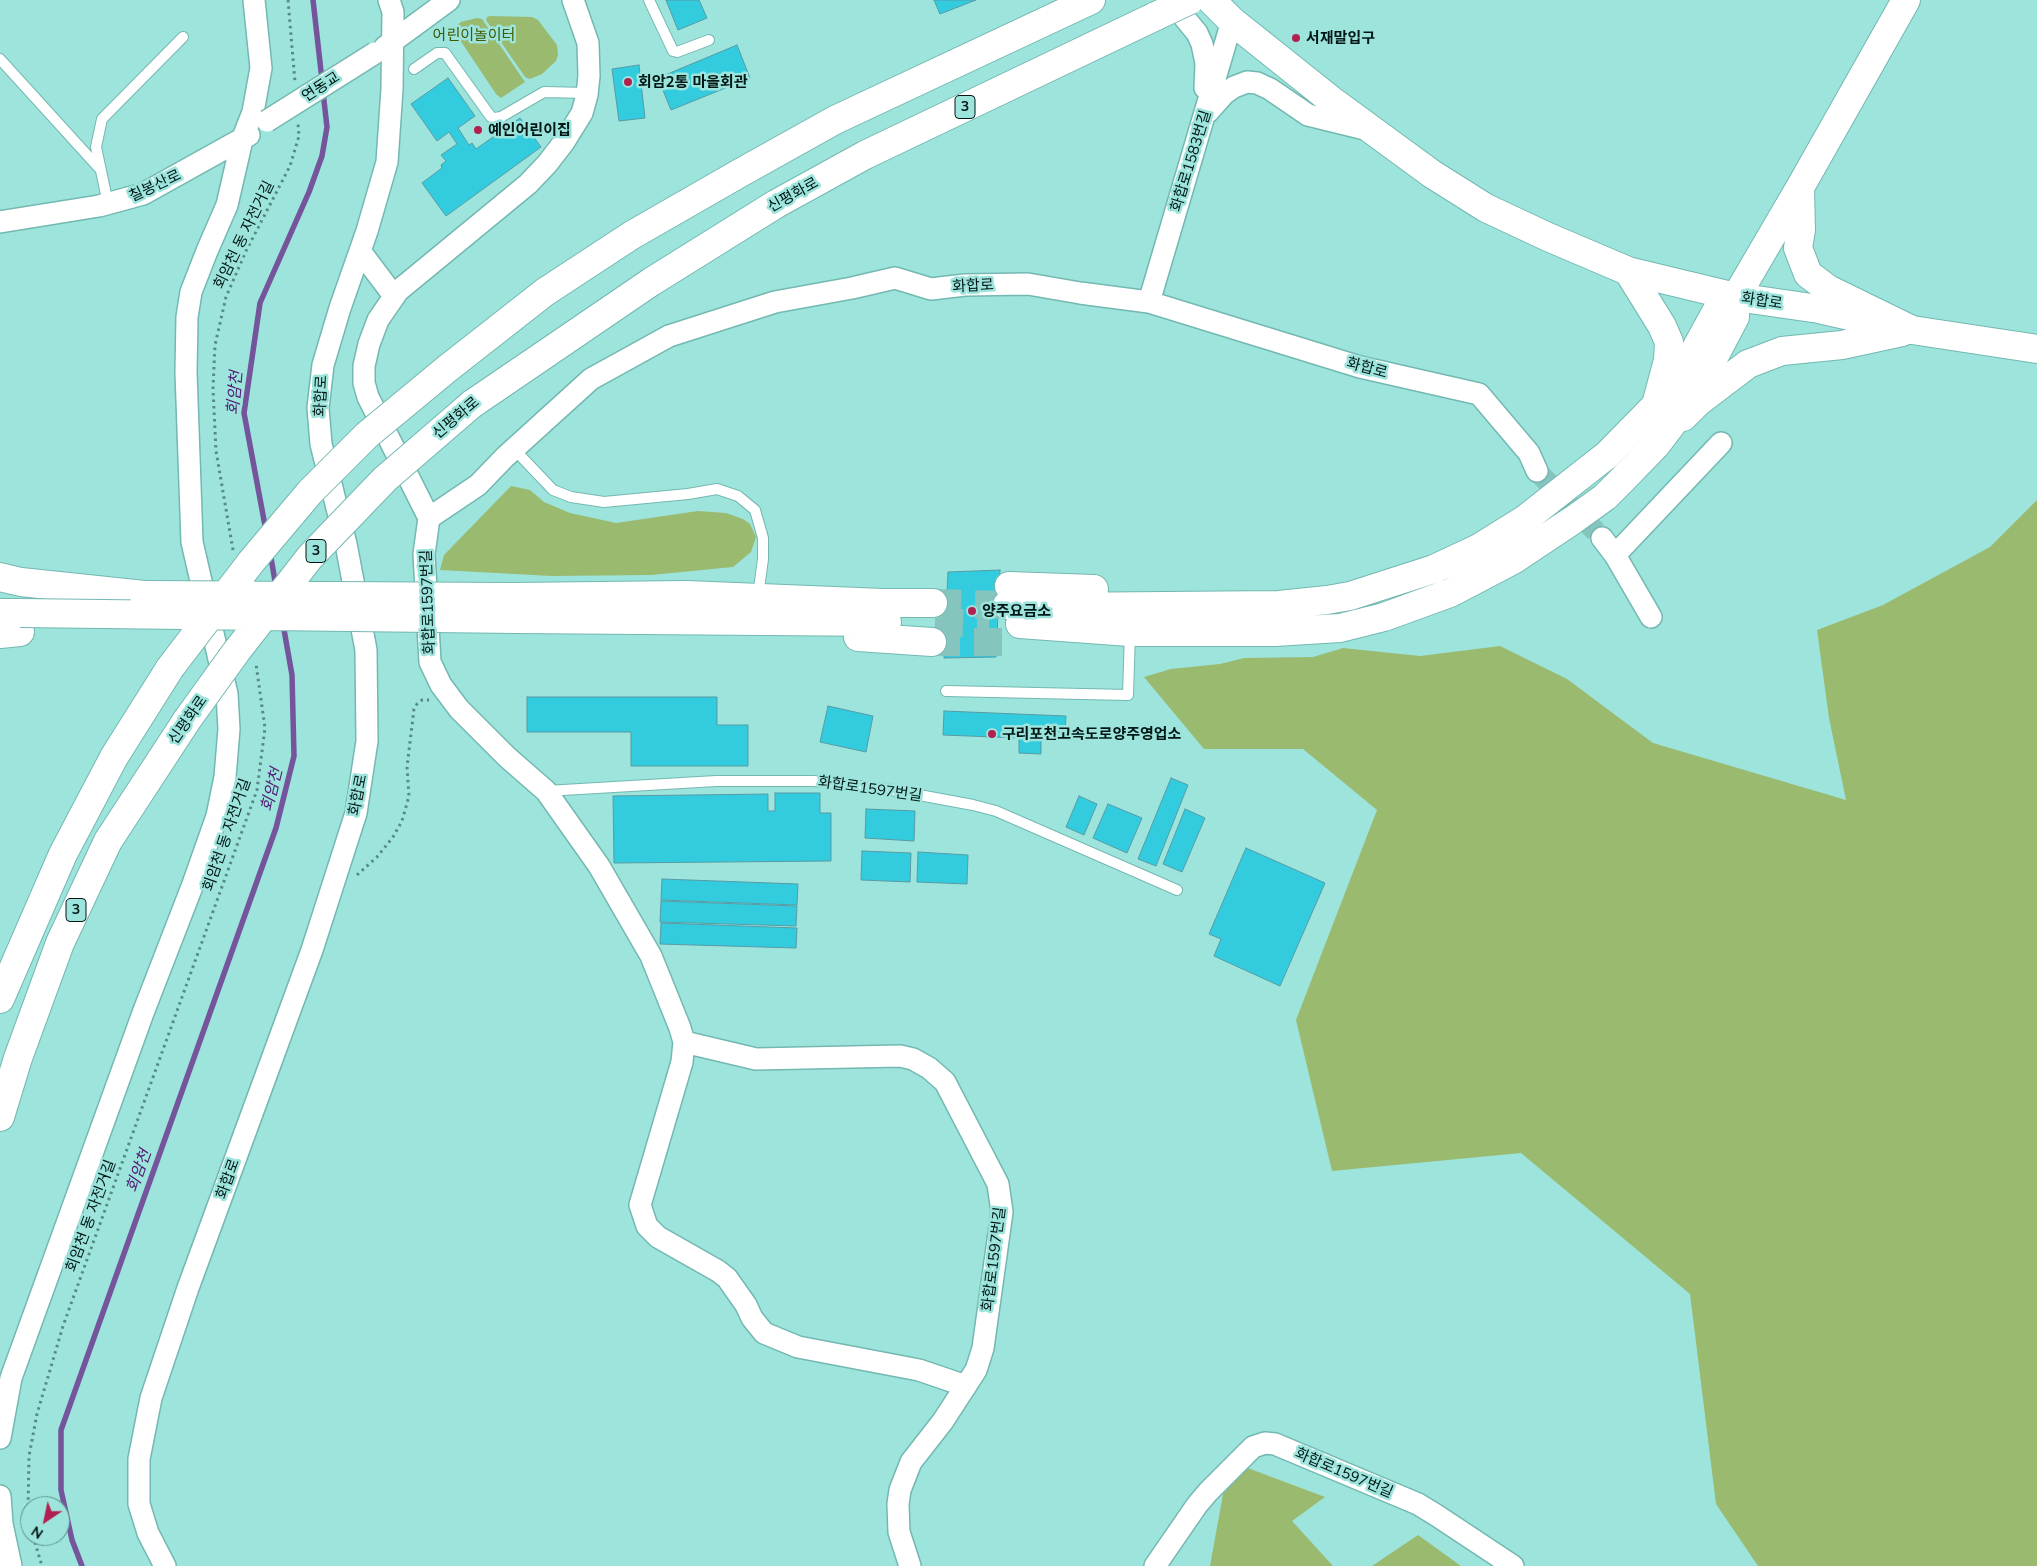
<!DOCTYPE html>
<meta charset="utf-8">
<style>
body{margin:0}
#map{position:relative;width:2037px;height:1566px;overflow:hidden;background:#9de4dc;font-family:Mulish,sans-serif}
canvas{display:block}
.north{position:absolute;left:20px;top:1496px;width:50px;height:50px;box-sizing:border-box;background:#9de4dc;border:1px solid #5e928c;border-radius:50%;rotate:214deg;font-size:14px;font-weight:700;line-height:20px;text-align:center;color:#001715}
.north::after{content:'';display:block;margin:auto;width:18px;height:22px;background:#b12051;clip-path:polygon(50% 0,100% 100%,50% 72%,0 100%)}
</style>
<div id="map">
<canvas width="2037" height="1566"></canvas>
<div class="north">N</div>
</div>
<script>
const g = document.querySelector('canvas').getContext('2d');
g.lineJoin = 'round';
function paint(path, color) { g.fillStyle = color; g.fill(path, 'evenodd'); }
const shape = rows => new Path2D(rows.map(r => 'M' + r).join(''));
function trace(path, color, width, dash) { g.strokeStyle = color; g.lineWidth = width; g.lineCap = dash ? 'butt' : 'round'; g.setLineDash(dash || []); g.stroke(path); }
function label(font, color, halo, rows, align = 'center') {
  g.font = font + ' Mulish,"Noto Sans KR",sans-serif'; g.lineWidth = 5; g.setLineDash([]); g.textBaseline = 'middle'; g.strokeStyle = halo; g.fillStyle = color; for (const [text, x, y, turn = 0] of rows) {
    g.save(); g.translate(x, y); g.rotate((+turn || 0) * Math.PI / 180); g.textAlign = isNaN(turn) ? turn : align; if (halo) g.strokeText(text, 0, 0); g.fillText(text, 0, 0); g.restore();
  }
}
const green = shape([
 [490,16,532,17,538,20,557,45,558,55,556,61,542,74,530,79,525,77,486,20,487,17],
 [477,18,482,19,525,82,501,98,496,94,454,31,456,26,461,22],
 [511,486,530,490,544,502,570,513,616,523,698,511,726,513,743,519,750,524,756,537,751,552,733,567,651,575,552,576,440,570,444,555],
 [2037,500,2037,1566,1758,1566,1716,1504,1690,1294,1521,1153,1332,1171,1296,1020,1377,810,1303,749,1204,749,1144,677,1171,669,1220,664,1244,658,1313,657,1343,648,1420,656,1500,646,1567,679,1653,743,1846,800,1829,718,1817,630,1883,605,1990,547],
 [1229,1461,1325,1497,1292,1521,1333,1566,1210,1566],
 [1418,1535,1461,1566,1372,1566]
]);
const stream = shape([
 [313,0,322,80],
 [266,531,244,413,260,303,309,192,322,156,327,127,323,92],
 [270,552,276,587],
 [82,1566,72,1540,61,1490,61,1430,276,828,294,756,292,675,283,624]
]);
const building = shape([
 [666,0,699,0,707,18,678,30,666,0],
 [934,0,976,0,940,14,934,0],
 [737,45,750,78,671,110,658,78,737,45],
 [639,65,645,118,619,121,612,69,639,65],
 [448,78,475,116,458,128,469,145,472,143,476,149,520,118,541,147,446,216,422,183,442,168,441,165,446,161,441,155,457,144,449,132,437,141,411,104,448,78],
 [1000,570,996,657,944,658,948,572,1000,570],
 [527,697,717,697,717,725,748,725,748,766,631,766,631,732,527,732,527,697],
 [828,706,873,716,866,752,820,742,828,706],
 [944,711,1066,716,1065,732,1041,731,1041,754,1019,753,1019,738,943,735,944,711],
 [1171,778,1188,785,1156,866,1138,859,1171,778],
 [775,793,820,793,820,813,831,813,831,861,614,863,613,796,768,794,768,811,775,811,775,793],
 [1079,796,1097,804,1084,835,1066,827,1079,796],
 [1108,804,1142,818,1127,853,1093,838,1108,804],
 [866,809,915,811,914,841,865,838,866,809],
 [1185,809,1205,818,1182,872,1163,864,1185,809],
 [1246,848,1325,883,1280,986,1214,956,1221,939,1209,934,1246,848],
 [862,851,911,853,910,882,861,880,862,851],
 [918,852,968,855,967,884,917,882,918,852],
 [662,879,798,884,797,905,661,900,662,879],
 [661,901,797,906,796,926,660,922,661,901],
 [661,923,797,928,796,948,660,944,661,923]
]);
const streetTunnel = shape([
 [1537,471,1602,538]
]);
const highwayTunnel = shape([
 [933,603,1007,605],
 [935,622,989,624],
 [932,642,1008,642]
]);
const path = shape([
 [288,0,295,82],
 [233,550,216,451,213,389,215,345,226,297,246,251,290,166,299,136,298,123],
 [357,875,377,857,393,837,402,821,409,796,407,767,414,709,417,704,422,700,429,700],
 [30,1519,28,1508,29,1456,37,1414,63,1326,257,790,265,728,256,664],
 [33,1536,42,1566]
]);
const lane = shape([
 [649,0,673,51,677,52,709,40],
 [0,59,99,168],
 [414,69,437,53,445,53,491,117,494,118,501,117,544,92,587,93],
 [108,204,96,147,102,119,183,37],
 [514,449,553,490,571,497,604,502,688,494,717,489,738,496,755,510,763,538,763,559,758,596],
 [946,691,1128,695,1130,633],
 [546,791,716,781,814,781,887,789,973,805,996,811,1177,890]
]);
const street = shape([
 [1170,0,1197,33,1202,44,1206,63,1205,88],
 [385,47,449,0],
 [1208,112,1224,94,1234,87,1247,82,1257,83,1270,89,1308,115,1365,129],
 [0,222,99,206,143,194,249,135],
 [360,251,394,296],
 [1149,302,1232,21],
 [429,518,478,485,505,457,591,379,669,336,775,302,852,288,895,278,931,289,965,285,1028,284,1080,293,1149,302,1360,367,1479,394,1529,453,1537,471],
 [429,518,424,554,430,662,441,685,459,709,507,757,546,791,599,866,651,956,680,1028,684,1042,682,1062,640,1205,647,1226,658,1237,718,1271,727,1278,746,1305,752,1318,764,1333,798,1347,919,1370,966,1386],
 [429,518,368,397,364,383,364,366,369,344,378,320,398,291,528,184,547,164,564,142,582,113,587,95,589,76,588,43,573,0],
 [1602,538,1615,555,1651,617],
 [1615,555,1721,443],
 [684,1042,756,1059,900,1056,913,1059,929,1068,945,1082,998,1184,1002,1212,983,1348,979,1361,976,1370,943,1421,911,1462,900,1490,898,1504,899,1532,910,1566],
 [0,1438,11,1378,143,1013,193,884,217,816,225,777,229,729,227,694,192,542,186,372,187,317,191,292,207,251,227,205,242,140,253,112,261,68,254,0],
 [0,1496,2,1524,11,1566],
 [165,1566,148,1533,139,1504,139,1459,151,1398,188,1288,312,950,356,813,367,741,366,650,346,544,321,444,318,408,323,365,340,308,367,231,387,162,392,89,393,12,389,0],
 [1155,1566,1197,1505,1208,1492,1253,1447,1265,1443,1275,1444,1418,1504,1436,1515,1513,1566]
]);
const secondary = shape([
 [1211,0,1232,21,1331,100,1432,174,1486,208,1548,237,1628,271,1736,297,1819,309,1912,330,2037,349],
 [1628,271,1662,326,1669,342,1668,360,1656,405],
 [1683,417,1698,402,1748,364,1782,351,1842,345,1902,332]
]);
const highway = shape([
 [1800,189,1801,230,1798,248,1808,274,1828,289,1912,330],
 [448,368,545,292,632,235,740,173,835,120,1091,0],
 [472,404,651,282,776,204,865,155,1156,16],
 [0,577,21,582,144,595],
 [1009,586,1094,589],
 [513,597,687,595,883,603,933,603],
 [1007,605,1051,607,1279,605,1327,600,1350,596,1434,569,1479,548,1524,520,1607,455,1660,401,1682,374,1716,312,1736,297,1802,184,1906,0],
 [0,613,20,613],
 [516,619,887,622],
 [1020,624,1130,632,1275,632,1340,628,1384,617,1450,593,1513,560,1573,520,1605,497,1622,480,1656,445,1694,395,1735,317,1736,297],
 [0,634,20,632],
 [858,637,932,642],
 [0,999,63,854,114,757,170,668],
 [0,1117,18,1058,60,943,108,841,187,720]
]);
const streetBridge = shape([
 [267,121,375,53]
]);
const highwayBridge = shape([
 [1156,16,1190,0],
 [144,595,513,597],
 [20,613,516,619],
 [170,668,251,562,310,492,367,435,448,368],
 [187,720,236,652,310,557,385,479,472,404]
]);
const markers = [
 [1296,38,5,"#b12051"],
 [628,82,5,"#b12051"],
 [478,130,5,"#b12051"],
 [972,611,5,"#b12051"],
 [992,734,5,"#b12051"]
];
const shields = [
 [965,107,20],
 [316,551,20],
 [76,910,20]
];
const shieldNames = [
 ["3",965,107],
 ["3",316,551],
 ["3",76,910]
];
const parkNames = [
 ["어린이놀이터",474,35]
];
const poiNames = [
 ["서재말입구",1306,38],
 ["회암2통 마을회관",638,82],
 ["예인어린이집",488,130],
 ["양주요금소",982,611],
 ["구리포천고속도로양주영업소",1002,734]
];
const streetNames = [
 ["연동교",321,87,-33],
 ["화합로1583번길",1191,161,-73],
 ["칠봉산로",155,186,-25],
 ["신평화로",793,195,-29],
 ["회암천 동 자전거길",244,235,-64],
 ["화합로",973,286,-3],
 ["화합로",1762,301,9],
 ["화합로",1367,368,15],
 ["화합로",321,396,-87],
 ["신평화로",456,418,-40],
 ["화합로1597번길",428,602,-92],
 ["신평화로",188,720,-55],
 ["화합로1597번길",870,789,8],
 ["화합로",358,795,-79],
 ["회암천 동 자전거길",227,835,-71],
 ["화합로",228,1179,-70],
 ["회암천 동 자전거길",91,1216,-70],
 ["화합로1597번길",994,1259,-83],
 ["화합로1597번길",1344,1473,23]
];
const waterNames = [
 ["회암천",235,393,-85],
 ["회암천",272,790,-76],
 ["회암천",139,1171,-70]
];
paint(green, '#9aba6f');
trace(stream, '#74559b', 5.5);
paint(building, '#32ccde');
trace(building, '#579ba5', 1);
trace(streetTunnel, '#85c5be', 21, [21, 11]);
trace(highwayTunnel, '#85c5be', 28, [28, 14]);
trace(lane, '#73b8b1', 12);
trace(street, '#73b8b1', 24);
trace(secondary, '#73b8b1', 30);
trace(highway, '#73b8b1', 30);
trace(path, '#588a85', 3, [2.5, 4]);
trace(lane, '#fff', 10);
trace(street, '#fff', 21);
trace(secondary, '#fff', 28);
trace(highway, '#fff', 28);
trace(streetBridge, '#73b8b1', 24, []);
trace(highwayBridge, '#73b8b1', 30, []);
trace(streetBridge, '#fff', 21);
trace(highwayBridge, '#fff', 28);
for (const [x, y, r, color] of markers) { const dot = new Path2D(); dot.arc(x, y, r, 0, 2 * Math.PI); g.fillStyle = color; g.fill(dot); trace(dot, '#9de4dc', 2); }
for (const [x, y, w] of shields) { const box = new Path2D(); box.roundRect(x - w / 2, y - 11.5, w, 23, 4); g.fillStyle = '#9de4dc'; g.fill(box); trace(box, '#001715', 1); }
label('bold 14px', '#001715', null, shieldNames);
label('15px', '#3f5a02', '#9de4dc', parkNames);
label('bold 15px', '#001715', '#9de4dc', poiNames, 'left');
label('15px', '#001715', '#9de4dc', streetNames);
label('italic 16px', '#4f1974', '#9de4dc', waterNames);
</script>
